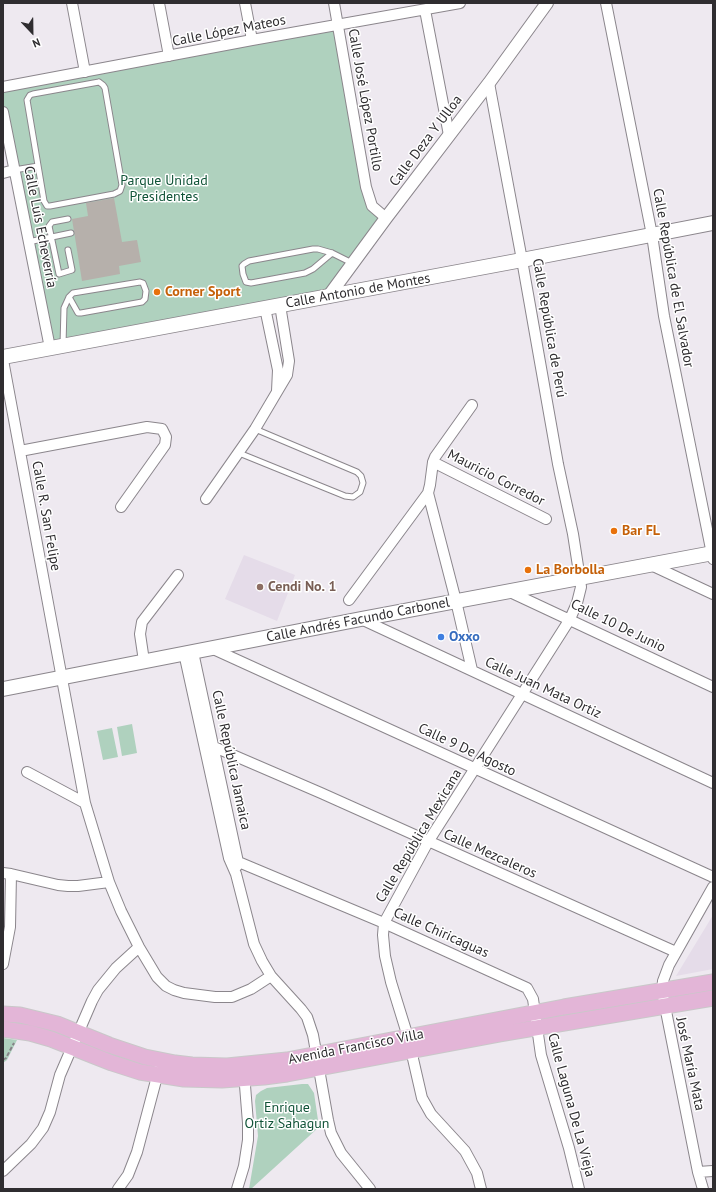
<!DOCTYPE html>
<meta charset="utf-8">
<style>
body{margin:0}
#map{position:relative;width:716px;height:1192px;overflow:hidden;background:#eee9f0;font-family:"PT Sans",sans-serif}
canvas{display:block}
.frame{position:absolute;inset:0;border:4px solid #2f2d30;pointer-events:none}
.north{position:absolute;left:12px;top:12px;width:40px;height:40px;-webkit-text-stroke:3px #fff;paint-order:stroke;rotate:158deg;font-size:11px;font-weight:700;line-height:16px;text-align:center;color:#2f2d30}
.north::after{content:'';display:block;margin:auto;width:14px;height:18px;background:#2f2d30;clip-path:polygon(50% 0,100% 100%,50% 72%,0 100%)}
</style>
<div id="map">
<canvas width="716" height="1192"></canvas>
<div class="frame"></div>
<div class="north">N</div>
</div>
<script>
const g = document.querySelector('canvas').getContext('2d');
g.lineJoin = 'round';
function paint(path, color) { g.fillStyle = color; g.fill(path, 'evenodd'); }
const shape = rows => new Path2D(rows.map(r => 'M' + r).join(''));
function trace(path, color, width, dash) { g.strokeStyle = color; g.lineWidth = width; g.lineCap = dash ? 'butt' : 'round'; g.setLineDash(dash || []); g.stroke(path); }
function label(font, color, halo, rows, align = 'center') {
  g.font = font + ' "PT Sans",sans-serif'; g.lineWidth = 3; g.setLineDash([]); g.textBaseline = 'middle'; g.strokeStyle = halo; g.fillStyle = color; for (const [text, x, y, turn = 0] of rows) {
    g.save(); g.translate(x, y); g.rotate((+turn || 0) * Math.PI / 180); g.textAlign = isNaN(turn) ? turn : align; if (halo) g.strokeText(text, 0, 0); g.fillText(text, 0, 0); g.restore();
  }
}
const built = shape([
 [244,555,295,575,277,621,225,599],
 [713,915,713,969,676,976]
]);
const green = shape([
 [339,22,374,211,384,220,330,292,51,345,3,107,3,84],
 [132,724,137,753,122,756,117,727],
 [112,728,118,757,103,760,97,731],
 [3,1038,17,1040,7,1060,3,1063],
 [302,1084,308,1084,314,1093,319,1127,251,1189,249,1189,258,1136,255,1101,256,1095,261,1091,267,1088]
]);
const building = shape([
 [114,198,122,242,137,240,141,262,119,266,120,274,82,281,72,219,88,216,86,203]
]);
const path = shape([
 [3,1060,6,1058,14,1043]
]);
const service = shape([
 [99,82,103,85,105,88,122,185,120,191,114,194,50,206,47,206,44,201,27,100,30,95,33,94,99,82],
 [14,170,38,166],
 [28,242,71,233],
 [68,250,72,270,59,274,49,226,52,222,68,219],
 [332,253,313,269,305,273,251,283,246,282,243,274,242,266,244,264,249,261,313,249,318,249,332,253,352,263],
 [63,345,64,308,69,297,73,293,140,282,143,283,146,291,145,299,142,302,81,313,78,313,69,297],
 [239,453,345,496,353,497,360,492,363,483,361,476,357,472,255,429]
]);
const minor = shape([
 [72,3,85,72],
 [159,3,169,56],
 [245,3,252,40],
 [334,3,366,187,372,206,386,218],
 [606,3,652,235,664,316,713,559],
 [425,10,449,135],
 [3,87,252,40,460,3],
 [3,112,50,348],
 [3,173,14,170],
 [265,308,278,370,277,391],
 [3,360,85,803,109,882,121,911,139,947,157,977,166,986,174,990,184,993,215,997,232,997,251,989,271,976],
 [20,451,147,427,162,429,166,437,165,445,121,507],
 [433,462,546,519],
 [428,493,456,601,472,670],
 [206,499,255,429,287,375,289,361,280,305],
 [651,565,713,594],
 [510,592,713,687],
 [349,600,428,493,430,485,433,462,435,457,472,405],
 [361,619,713,783],
 [211,648,713,877],
 [193,652,238,862,237,866],
 [184,653,229,858,236,874,254,944,262,961,271,976,301,1009,307,1017,313,1035,328,1120,331,1133,341,1153,370,1189],
 [144,661,140,634,142,622,178,575],
 [205,743,321,793,676,952],
 [27,772,85,803],
 [229,858,384,923,527,988,533,999,541,1055,569,1148,579,1189],
 [3,873,11,874,58,885,68,886,78,886,109,882],
 [3,964,10,927,11,874],
 [3,1171,31,1144,43,1128,50,1112,60,1075,92,1001,98,990,116,968,139,947],
 [698,1172,713,1171],
 [118,1189,128,1175,137,1152,159,1069],
 [237,1189,244,1166,248,1140,248,1123,244,1073],
 [481,1189,477,1173,465,1151,431,1114,422,1098,408,1037,391,982,385,956,383,935,384,923,428,842,570,619,577,603,581,587,580,579,573,534,558,464,522,260,489,83],
 [703,1189,698,1172,662,991,663,981,669,965,713,887]
]);
const tertiary = shape([
 [328,297,386,218,489,83,547,3]
]);
const secondary = shape([
 [3,357,522,260,713,223],
 [3,689,361,619,713,553]
]);
const primary = shape([
 [3,1014,20,1015,57,1024,109,1045,145,1057,175,1063,192,1065,227,1066,287,1060,564,1007,713,982],
 [3,1029,30,1033,51,1039,112,1063,140,1072,184,1079,222,1080,264,1077,287,1074,500,1034,713,998]
]);
const markers = [
 [157,292,4,"#e8710a"],
 [614,531,4,"#e8710a"],
 [528,570,4,"#e8710a"],
 [260,587,4,"#8d6e63"],
 [441,637,4,"#3f7fe0"]
];
const streetNames = [
 ["Calle López Mateos",229,31,-11],
 ["Calle José López Portillo",365,100,80],
 ["Calle Deza Y Ulloa",426,141,-53],
 ["Calle Luis Echeverría",40,227,79],
 ["Calle República de El Salvador",673,278,80],
 ["Calle Antonio de Montes",358,291,-10],
 ["Calle República de Perú",549,328,80],
 ["Mauricio Corredor",496,478,27],
 ["Calle R. San Felipe",46,516,80],
 ["Calle Andrés Facundo Carbonel",358,620,-11],
 ["Calle 10 De Junio",618,626,26],
 ["Calle Juan Mata Ortiz",543,688,25],
 ["Calle 9 De Agosto",467,750,25],
 ["Calle República Jamaica",231,760,78],
 ["Calle República Mexicana",419,836,-59],
 ["Calle Mezcaleros",490,854,24],
 ["Calle Chiricaguas",441,933,24],
 ["Avenida Francisco Villa",356,1047,-11],
 ["José María Mata",690,1064,78],
 ["Calle Laguna De La Vieja",571,1105,75]
];
const parkNames = [
 ["Parque Unidad",164,181],
 ["Presidentes",164,197],
 ["Enrique",287,1108],
 ["Ortiz Sahagun",287,1124]
];
const foodNames = [
 ["Corner Sport",165,292],
 ["Bar FL",622,531],
 ["La Borbolla",536,570]
];
const educationNames = [
 ["Cendi No. 1",268,587]
];
const shopNames = [
 ["Oxxo",449,637]
];
paint(built, '#e5dce9');
paint(green, '#afd1be');
paint(building, '#b6b0ab');
trace(service, '#8b868c', 7);
trace(minor, '#8b868c', 12);
trace(tertiary, '#8b868c', 14);
trace(secondary, '#8b868c', 16);
trace(primary, '#c9c8c9', 17);
trace(path, '#868287', 2, [4, 2]);
trace(service, '#fff', 5);
trace(minor, '#fff', 10);
trace(tertiary, '#fff', 12);
trace(secondary, '#fff', 14);
trace(primary, '#e3b5d7', 15);
for (const [x, y, r, color] of markers) { const dot = new Path2D(); dot.arc(x, y, r, 0, 2 * Math.PI); g.fillStyle = color; g.fill(dot); trace(dot, '#fff', 1.5); }
label('14px', '#2f2d30', '#fff', streetNames);
label('14px', '#105337', '#fff', parkNames);
label('bold 14px', '#c56008', '#fff', foodNames, 'left');
label('bold 14px', '#785e54', '#fff', educationNames, 'left');
label('bold 14px', '#366cbe', '#fff', shopNames, 'left');
</script>
